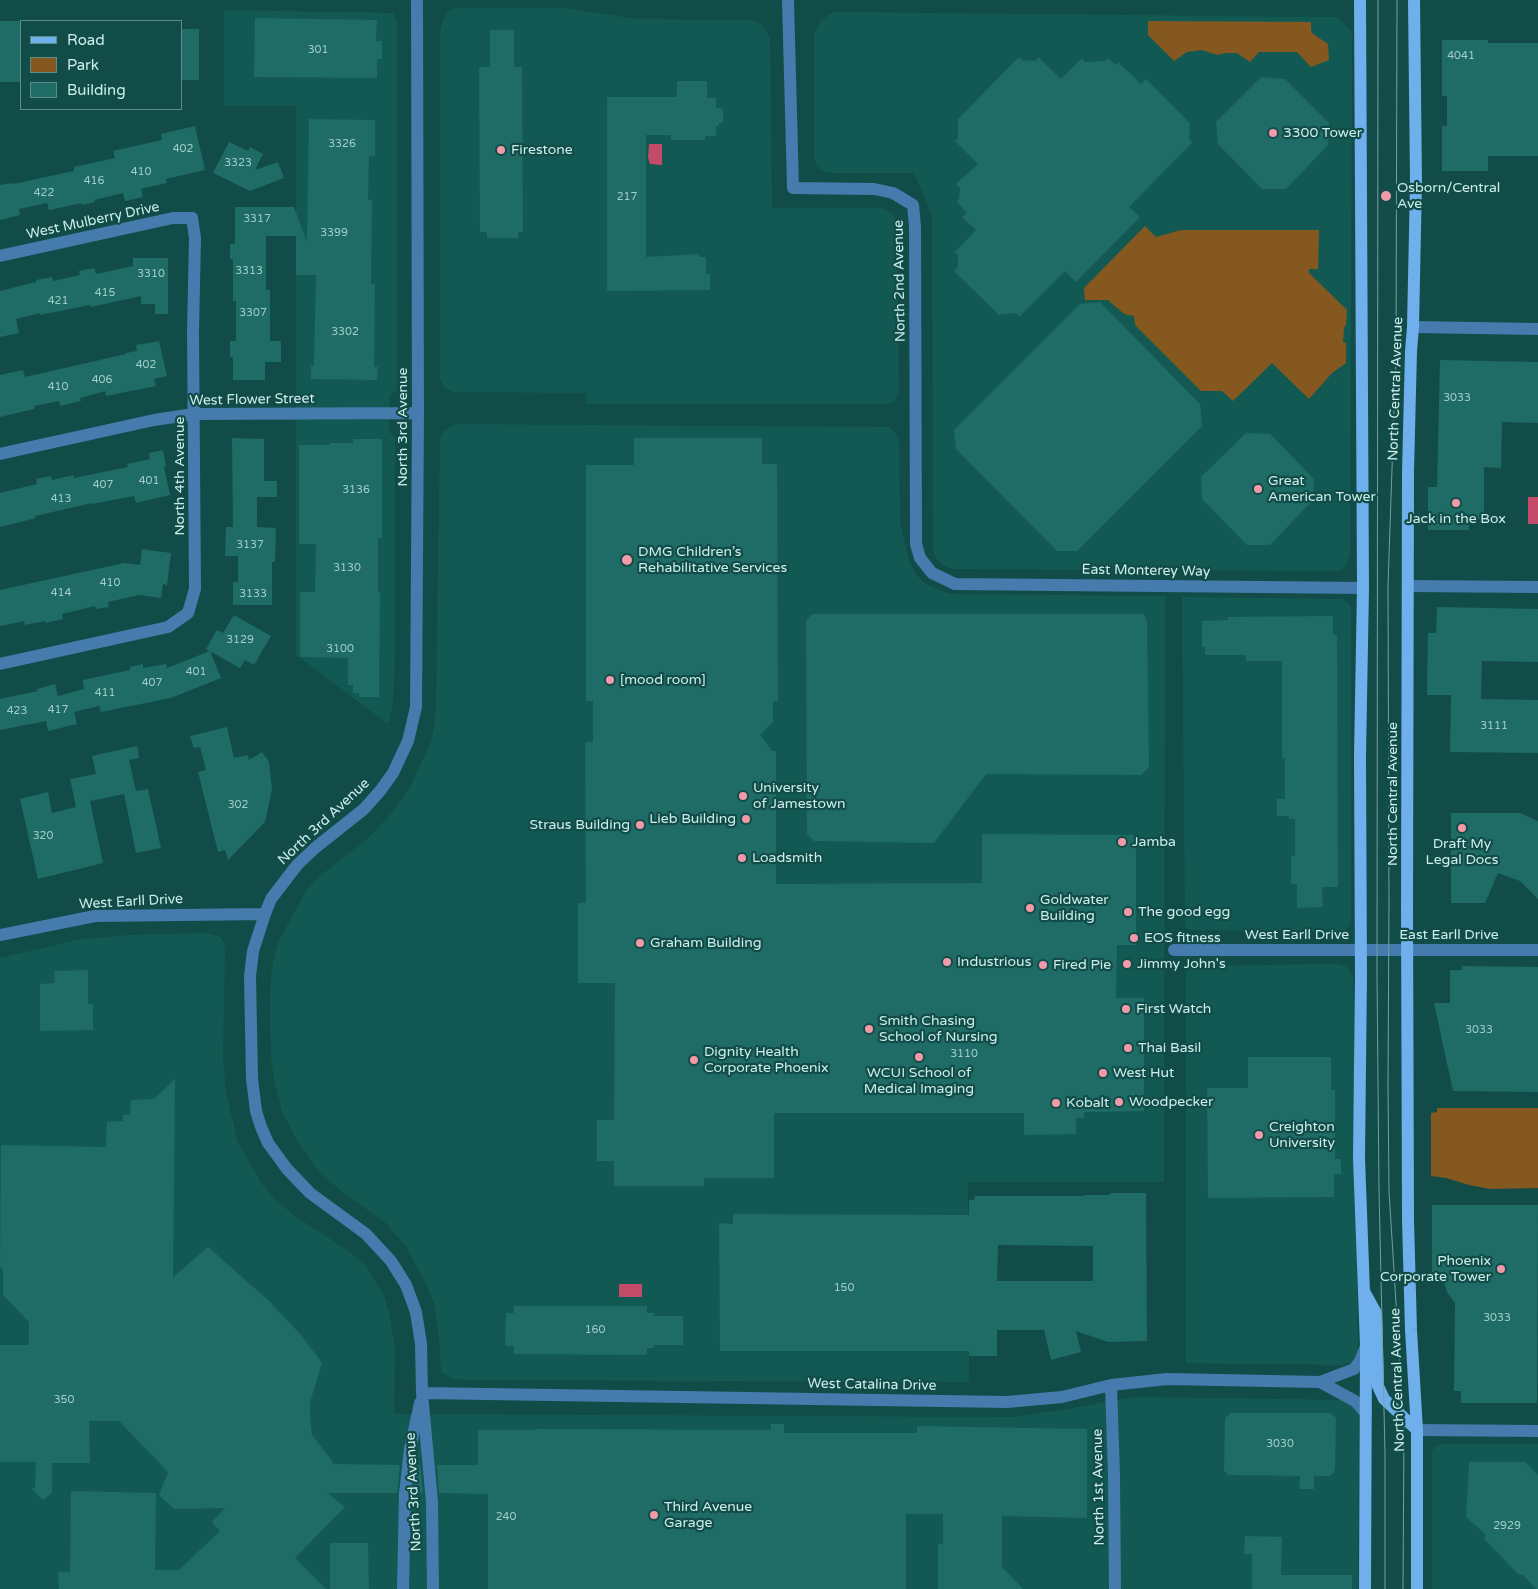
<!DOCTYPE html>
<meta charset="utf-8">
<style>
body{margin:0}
#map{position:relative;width:1538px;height:1589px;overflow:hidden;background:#124c48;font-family:"Varela Round",sans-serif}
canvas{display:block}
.legend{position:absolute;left:20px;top:20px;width:162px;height:90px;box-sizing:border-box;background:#124c48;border:1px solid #5c8d89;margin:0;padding:6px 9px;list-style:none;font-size:15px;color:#cbeeea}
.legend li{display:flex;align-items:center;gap:10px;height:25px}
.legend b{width:25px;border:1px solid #5c8d89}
</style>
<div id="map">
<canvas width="1538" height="1589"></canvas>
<ul class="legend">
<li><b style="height:6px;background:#6fafeb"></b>Road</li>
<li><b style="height:14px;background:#855820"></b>Park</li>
<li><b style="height:14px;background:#1f6b66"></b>Building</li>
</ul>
</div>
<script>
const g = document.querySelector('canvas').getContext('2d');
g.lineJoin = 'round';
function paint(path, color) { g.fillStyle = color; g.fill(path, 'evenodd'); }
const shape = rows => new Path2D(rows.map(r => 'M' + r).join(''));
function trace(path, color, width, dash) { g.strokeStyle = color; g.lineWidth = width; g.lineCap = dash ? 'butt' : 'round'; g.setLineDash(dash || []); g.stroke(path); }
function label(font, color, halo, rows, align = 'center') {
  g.font = font + ' "Varela Round",sans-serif'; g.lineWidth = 4.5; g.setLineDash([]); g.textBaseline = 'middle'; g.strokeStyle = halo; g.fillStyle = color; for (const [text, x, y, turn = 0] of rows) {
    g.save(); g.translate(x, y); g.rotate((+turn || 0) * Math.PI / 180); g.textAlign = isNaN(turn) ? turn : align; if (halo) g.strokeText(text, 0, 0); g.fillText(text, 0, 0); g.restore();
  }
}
const built = shape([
 [454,8,566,8,636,19,751,20,761,24,766,30,770,39,772,208,882,208,893,214,897,223,899,393,895,400,888,404,587,404,586,393,453,392,444,387,440,379,440,32,443,20,447,13],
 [224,10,393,13,397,23,397,390,390,395,389,431,395,438,395,653,393,704,388,724,296,655,296,106,224,106],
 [834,12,1326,17,1336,17,1344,23,1351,31,1352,37,1350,554,1346,565,1343,569,1336,571,953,569,944,566,936,558,933,550,932,216,914,173,830,173,822,171,816,165,814,156,814,35,820,22,827,16],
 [456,424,889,427,895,432,899,439,900,522,909,561,916,574,924,583,938,590,952,594,1165,596,1164,1182,968,1182,969,1382,464,1380,451,1378,441,1372,439,1338,434,1303,426,1284,406,1247,387,1224,340,1190,318,1171,298,1142,282,1112,275,1084,271,1058,270,1005,271,976,274,957,279,941,307,889,320,876,367,839,392,813,410,787,431,742,434,728,436,707,440,439,444,431,450,427],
 [1182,597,1342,599,1349,603,1351,608,1351,920,1349,926,1344,930,1338,932,1191,930,1187,929,1185,925],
 [207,933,220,937,224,943,225,950,223,1056,226,1093,238,1142,261,1183,276,1200,295,1216,350,1252,365,1265,384,1295,389,1313,395,1349,394,1414,1014,1417,1067,1409,1135,1397,1348,1400,1359,1412,1358,1589,0,1589,0,958,82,939,129,935],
 [1338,964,1345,966,1350,971,1353,978,1358,1353,1355,1359,1351,1363,1342,1365,1186,1363,1186,973,1188,969,1195,966],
 [1440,1444,1538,1444,1538,1589,1432,1589,1432,1451,1435,1447]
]);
const green = shape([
 [1148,21,1311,22,1311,30,1313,34,1328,44,1329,60,1311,67,1297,52,1259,52,1250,62,1237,53,1226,53,1217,55,1202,50,1187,52,1174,61,1148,35],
 [1145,226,1156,237,1181,230,1319,230,1318,269,1309,269,1309,273,1347,310,1346,325,1344,328,1343,342,1346,343,1346,363,1332,373,1309,399,1272,363,1233,401,1222,391,1201,391,1135,325,1134,316,1128,315,1123,313,1108,300,1085,300,1084,288],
 [1437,1108,1538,1108,1538,1188,1490,1189,1469,1185,1446,1178,1431,1176,1431,1113,1437,1112]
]);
const water = shape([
 [649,144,662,144,662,165,650,164,648,157],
 [1528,497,1538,497,1538,524,1528,524],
 [619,1284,642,1284,642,1297,619,1297]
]);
const building = shape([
 [255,18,377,20,376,41,382,41,382,59,377,59,377,78,254,77],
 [0,21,21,21,21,82,0,82],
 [181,29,199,29,199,80,181,80],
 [490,30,514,30,514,67,522,67,523,232,518,232,518,238,487,238,487,232,480,232,479,67,490,67],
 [1442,40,1488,40,1488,43,1538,43,1538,156,1488,156,1488,171,1442,171,1442,126,1447,126,1447,96,1442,96],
 [1019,57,1022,60,1036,61,1038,57,1061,79,1082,58,1085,62,1104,61,1108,58,1116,65,1118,62,1141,84,1146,79,1190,123,1189,138,1192,143,1129,207,1140,217,1076,282,1065,271,1019,317,1016,313,1002,314,999,315,954,271,958,267,958,255,954,253,976,230,962,217,967,213,957,202,959,199,960,188,956,184,978,164,955,141,958,138,958,119],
 [1261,77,1285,79,1329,123,1328,145,1286,189,1262,189,1218,144,1216,122],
 [677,81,707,81,707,98,716,98,716,107,723,109,723,123,719,123,719,126,716,126,716,136,705,136,705,140,671,140,671,135,646,135,646,257,699,254,699,257,706,257,706,274,710,274,710,290,607,291,607,97,677,97],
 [309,119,375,120,375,156,369,156,368,200,372,200,371,284,375,284,374,367,378,367,377,380,311,379,311,366,314,366,316,275,296,275,296,236,266,236,266,290,270,290,270,341,281,341,281,362,265,362,265,380,233,380,233,357,230,357,230,341,236,341,236,301,233,301,233,259,230,259,230,244,235,244,235,207,294,207,307,243],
 [195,126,205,170,166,179,167,183,141,189,143,197,125,201,123,193,94,200,95,202,82,205,82,203,49,210,47,203,19,209,20,215,0,220,0,185,13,183,13,184,74,171,74,167,115,158,113,151,162,140,161,134],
 [229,142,248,151,250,147,263,154,255,170,278,162,284,178,250,191,213,173],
 [133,258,168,258,168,314,155,314,155,304,141,304,141,296,91,307,90,305,40,315,40,313,16,319,19,333,0,337,0,291,36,282,36,280,52,277,53,281,80,275,79,271,94,268,96,274,133,266],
 [1100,302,1200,404,1202,426,1077,551,1057,551,956,449,954,430,1080,304],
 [159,341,167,376,154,379,156,386,106,396,105,391,80,398,81,401,60,406,59,401,34,406,34,409,0,417,0,375,23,370,25,377,126,354,126,353,137,351,136,345],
 [1440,360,1538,362,1538,423,1502,422,1501,468,1484,467,1484,519,1469,519,1469,530,1428,530,1428,487,1437,487],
 [1246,433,1270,434,1314,479,1313,500,1270,545,1247,545,1202,499,1201,477],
 [232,438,264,439,264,481,277,481,277,497,257,497,257,527,276,528,275,562,272,562,272,605,233,605,233,582,238,582,238,556,225,556,226,527,233,527],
 [634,438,762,438,762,464,777,464,778,701,773,701,773,722,760,735,772,751,776,751,776,884,982,883,982,834,1136,835,1136,945,1117,945,1116,998,1144,998,1144,1111,1084,1112,1084,1118,1076,1118,1076,1134,1024,1135,1024,1113,774,1113,774,1178,704,1178,704,1186,614,1186,614,1161,597,1161,597,1120,614,1120,615,983,578,983,578,903,586,903,585,742,593,742,593,701,586,701,586,465,634,465],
 [353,439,382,439,382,538,378,538,378,592,380,592,379,697,359,697,359,693,353,693,353,685,348,685,348,658,300,657,300,592,315,592,316,544,299,544,299,445,330,445,330,443,353,443],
 [163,450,166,466,164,467,170,495,136,503,134,496,92,504,92,503,35,516,36,518,0,527,0,493,37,484,36,479,51,476,52,480,74,475,74,478,128,467,127,464,150,459,149,453],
 [142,549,171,553,167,585,163,584,161,598,139,595,108,602,109,607,96,609,95,606,62,614,63,619,46,623,46,621,25,625,24,621,0,626,0,590,124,563,140,565],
 [1437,607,1538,609,1538,662,1482,661,1481,699,1538,700,1538,753,1450,752,1451,695,1427,695,1428,633,1436,633],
 [812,614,1143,614,1147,621,1149,767,1141,775,986,774,934,843,814,841,807,834,806,621],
 [234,615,271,636,254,665,245,660,240,668,206,649,217,630,223,633],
 [1333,616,1333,635,1337,635,1338,887,1322,887,1323,907,1297,908,1297,884,1291,884,1291,856,1295,856,1295,819,1289,819,1289,816,1277,816,1277,799,1285,799,1285,758,1282,758,1282,661,1246,661,1246,655,1205,655,1205,647,1202,647,1202,621,1228,620,1228,617],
 [210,651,221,678,171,698,101,712,99,706,74,712,77,724,48,731,46,721,0,730,0,699,38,691,37,689,55,684,58,696,84,689,83,680,130,670,130,667,143,664,143,668,166,664,167,668],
 [227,727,234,758,248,755,249,760,262,752,269,762,272,789,265,822,228,860,225,850,218,852,198,772,206,770,200,747,194,748,190,736],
 [137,746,139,758,129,760,136,791,148,789,161,848,136,853,124,794,90,801,103,863,38,879,20,799,48,792,52,813,76,807,70,779,96,774,92,756],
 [1451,813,1520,813,1538,821,1538,899,1520,881,1498,873,1485,903,1451,903],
 [1462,966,1538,967,1538,1092,1453,1091,1434,1003,1450,1003,1450,970,1462,970],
 [88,970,88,1004,93,1004,93,1030,40,1031,40,984,55,983,54,971],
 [1248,1057,1331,1057,1331,1090,1335,1090,1335,1159,1341,1159,1341,1174,1334,1174,1334,1197,1208,1198,1207,1088,1248,1088],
 [175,1079,173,1277,208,1247,269,1301,301,1335,322,1363,310,1402,310,1418,312,1435,332,1461,332,1464,400,1465,397,1493,327,1493,345,1507,295,1558,326,1589,59,1589,58,1572,70,1572,71,1491,156,1493,155,1570,179,1570,220,1531,212,1522,225,1508,174,1509,159,1495,168,1472,119,1421,89,1421,90,1463,52,1463,52,1493,43,1500,32,1489,35,1487,36,1462,0,1462,0,1345,29,1345,29,1322,3,1295,3,1270,0,1266,1,1145,106,1147,107,1122,123,1121,123,1115,130,1115,131,1100,154,1099],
 [1110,1193,1146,1193,1147,1341,1108,1342,1076,1331,1081,1352,1051,1360,1044,1330,997,1330,997,1356,969,1356,969,1351,720,1351,719,1223,733,1224,733,1214,969,1215,969,1200,974,1200,975,1196,1085,1196,1085,1195,1110,1195],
 [998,1245,1093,1246,1093,1281,997,1281],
 [1432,1205,1538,1205,1537,1403,1461,1403,1461,1391,1454,1391,1455,1303,1447,1292,1442,1275,1432,1275],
 [514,1306,647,1306,647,1313,654,1313,654,1316,683,1316,683,1345,654,1345,654,1348,647,1348,647,1355,514,1354,514,1346,505,1346,506,1313,514,1313],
 [1231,1413,1331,1413,1336,1418,1335,1470,1330,1476,1314,1476,1314,1489,1299,1489,1300,1476,1229,1475,1224,1471,1225,1418],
 [771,1424,784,1424,784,1433,917,1433,917,1426,1087,1429,1087,1518,1002,1516,1002,1567,1023,1589,938,1589,938,1544,943,1544,943,1514,906,1514,906,1589,488,1589,488,1494,439,1493,437,1465,478,1465,478,1430,536,1430,536,1429,771,1430],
 [1469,1462,1525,1462,1538,1475,1538,1589,1536,1589,1523,1575,1518,1574,1485,1540,1485,1534,1466,1517],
 [416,1465,420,1465,423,1493,413,1493],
 [1245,1536,1282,1537,1281,1575,1352,1575,1352,1589,1252,1589,1252,1554,1244,1554],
 [330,1543,368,1543,369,1589,330,1589]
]);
const minor = shape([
 [417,0,418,413,416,707,408,741,393,773,380,791,364,809,315,848,297,865,271,899,265,914,253,951,250,976,252,1079,256,1111,261,1127,268,1143,287,1169,310,1193,366,1234,391,1261,406,1285,416,1312,421,1344,422,1393,432,1502,433,1589],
 [788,0,793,188,874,189,893,193,913,205,915,226,916,544,920,558,932,573,955,584,1363,588],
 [0,256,173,218,192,218,195,238,193,332,195,589,188,613,168,627,0,664],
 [1413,327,1538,329],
 [0,454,154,420,194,414,418,413],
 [1408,586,1538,587],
 [0,935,95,916,265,914],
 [1174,950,1538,950],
 [1320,1382,1355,1401,1366,1413],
 [1111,1385,1114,1475,1115,1589],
 [422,1393,1007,1402,1062,1397,1111,1385,1167,1379,1320,1382,1354,1369,1360,1361,1366,1346],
 [1417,1430,1538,1431],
 [403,1589,405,1494,410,1449,420,1403]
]);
const major = shape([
 [1360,0,1363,588,1360,756,1361,975,1359,1158,1366,1346,1365,1589],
 [1414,0,1416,182,1413,327,1411,351,1408,472,1407,908,1408,1220,1411,1330,1417,1430,1417,1589],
 [1364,1291,1376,1313,1378,1386,1384,1399,1417,1430]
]);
const tram = shape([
 [1378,0,1377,974,1379,1191,1385,1454,1385,1589],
 [1397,0,1396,351,1388,586,1389,902,1388,1086,1389,1191,1404,1431,1403,1589]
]);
const markers = [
 [1273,133,5,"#f39aaa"],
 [501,150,5,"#f39aaa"],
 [1386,196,6,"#f39aaa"],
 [1258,489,5,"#f39aaa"],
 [1456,503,5,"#f39aaa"],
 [627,560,6,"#f39aaa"],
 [610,680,5,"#f39aaa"],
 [743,796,5,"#f39aaa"],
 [746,819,5,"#f39aaa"],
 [640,825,5,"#f39aaa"],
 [1462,828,5,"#f39aaa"],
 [1122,842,5,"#f39aaa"],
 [742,858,5,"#f39aaa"],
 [1030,908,5,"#f39aaa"],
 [1128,912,5,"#f39aaa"],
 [1134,938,5,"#f39aaa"],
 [640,943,5,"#f39aaa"],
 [947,962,5,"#f39aaa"],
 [1127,964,5,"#f39aaa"],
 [1043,965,5,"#f39aaa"],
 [1126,1009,5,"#f39aaa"],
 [869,1029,5,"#f39aaa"],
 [1128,1048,5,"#f39aaa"],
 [919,1057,5,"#f39aaa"],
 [694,1060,5,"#f39aaa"],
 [1103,1073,5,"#f39aaa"],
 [1119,1102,5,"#f39aaa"],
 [1056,1103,5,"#f39aaa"],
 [1259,1135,5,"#f39aaa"],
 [1501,1269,5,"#f39aaa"],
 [654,1515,5,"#f39aaa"]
];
const numberNames = [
 ["301",318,50],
 ["4041",1461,56],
 ["3326",342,144],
 ["402",183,149],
 ["3323",238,163],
 ["410",141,172],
 ["416",94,181],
 ["422",44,193],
 ["217",627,197],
 ["3317",257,219],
 ["3399",334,233],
 ["3313",249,271],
 ["3310",151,274],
 ["415",105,293],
 ["421",58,301],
 ["3307",253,313],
 ["3302",345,332],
 ["402",146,365],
 ["406",102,380],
 ["410",58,387],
 ["3033",1457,398],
 ["401",149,481],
 ["407",103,485],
 ["3136",356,490],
 ["413",61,499],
 ["3137",250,545],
 ["3130",347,568],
 ["410",110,583],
 ["414",61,593],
 ["3133",253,594],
 ["3129",240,640],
 ["3100",340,649],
 ["401",196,672],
 ["407",152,683],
 ["411",105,693],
 ["417",58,710],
 ["423",17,711],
 ["3111",1494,726],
 ["302",238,805],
 ["320",43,836],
 ["3033",1479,1030],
 ["3110",964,1054],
 ["150",844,1288],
 ["3033",1497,1318],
 ["160",595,1330],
 ["350",64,1400],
 ["3030",1280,1444],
 ["240",506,1517],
 ["2929",1507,1526]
];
const poiNames = [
 ["3300 Tower",1283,133],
 ["Firestone",511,150],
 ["Osborn/Central",1397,188],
 ["Ave",1397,204],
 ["Great",1268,481],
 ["American Tower",1268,497],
 ["Jack in the Box",1456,519,"center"],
 ["DMG Children’s",638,552],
 ["Rehabilitative Services",638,568],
 ["[mood room]",620,680],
 ["University",753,788],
 ["of Jamestown",753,804],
 ["Lieb Building",736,819,"right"],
 ["Straus Building",630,825,"right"],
 ["Jamba",1132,842],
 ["Draft My",1462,844,"center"],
 ["Legal Docs",1462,860,"center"],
 ["Loadsmith",752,858],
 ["Goldwater",1040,900],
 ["Building",1040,916],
 ["The good egg",1138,912],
 ["EOS fitness",1144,938],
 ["Graham Building",650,943],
 ["Industrious",957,962],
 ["Jimmy John's",1137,964],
 ["Fired Pie",1053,965],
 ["First Watch",1136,1009],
 ["Smith Chasing",879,1021],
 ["School of Nursing",879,1037],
 ["Thai Basil",1138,1048],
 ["Dignity Health",704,1052],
 ["Corporate Phoenix",704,1068],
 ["WCUI School of",919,1073,"center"],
 ["Medical Imaging",919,1089,"center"],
 ["West Hut",1113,1073],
 ["Woodpecker",1129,1102],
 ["Kobalt",1066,1103],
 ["Creighton",1269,1127],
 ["University",1269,1143],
 ["Phoenix",1491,1261,"right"],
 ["Corporate Tower",1491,1277,"right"],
 ["Third Avenue",664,1507],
 ["Garage",664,1523]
];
const streetNames = [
 ["West Mulberry Drive",93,221,-12],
 ["North 2nd Avenue",900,281,-91],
 ["North Central Avenue",1396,389,-88],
 ["West Flower Street",252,400,-1],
 ["North 3rd Avenue",403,427,-90],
 ["North 4th Avenue",180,476,-90],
 ["East Monterey Way",1146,571,1],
 ["North Central Avenue",1393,794,-90],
 ["North 3rd Avenue",324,822,-43],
 ["West Earll Drive",131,902,-3],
 ["West Earll Drive",1297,935],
 ["East Earll Drive",1449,935],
 ["North Central Avenue",1398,1380,-92],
 ["West Catalina Drive",872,1385,1],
 ["North 1st Avenue",1099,1487,-91],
 ["North 3rd Avenue",414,1492,-93]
];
paint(built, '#125954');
paint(green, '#855820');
paint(water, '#c34b68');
paint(building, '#1f6b66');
trace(minor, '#457bad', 12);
trace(major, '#6fafeb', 12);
trace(tram, '#73a19d', 1);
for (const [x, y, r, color] of markers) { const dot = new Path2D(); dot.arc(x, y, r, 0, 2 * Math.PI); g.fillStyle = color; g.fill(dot); trace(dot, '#124c48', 2); }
label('11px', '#a0cdc9', null, numberNames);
label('14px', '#cbeeea', '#124c48', poiNames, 'left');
label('14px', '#cbeeea', '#124c48', streetNames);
</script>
